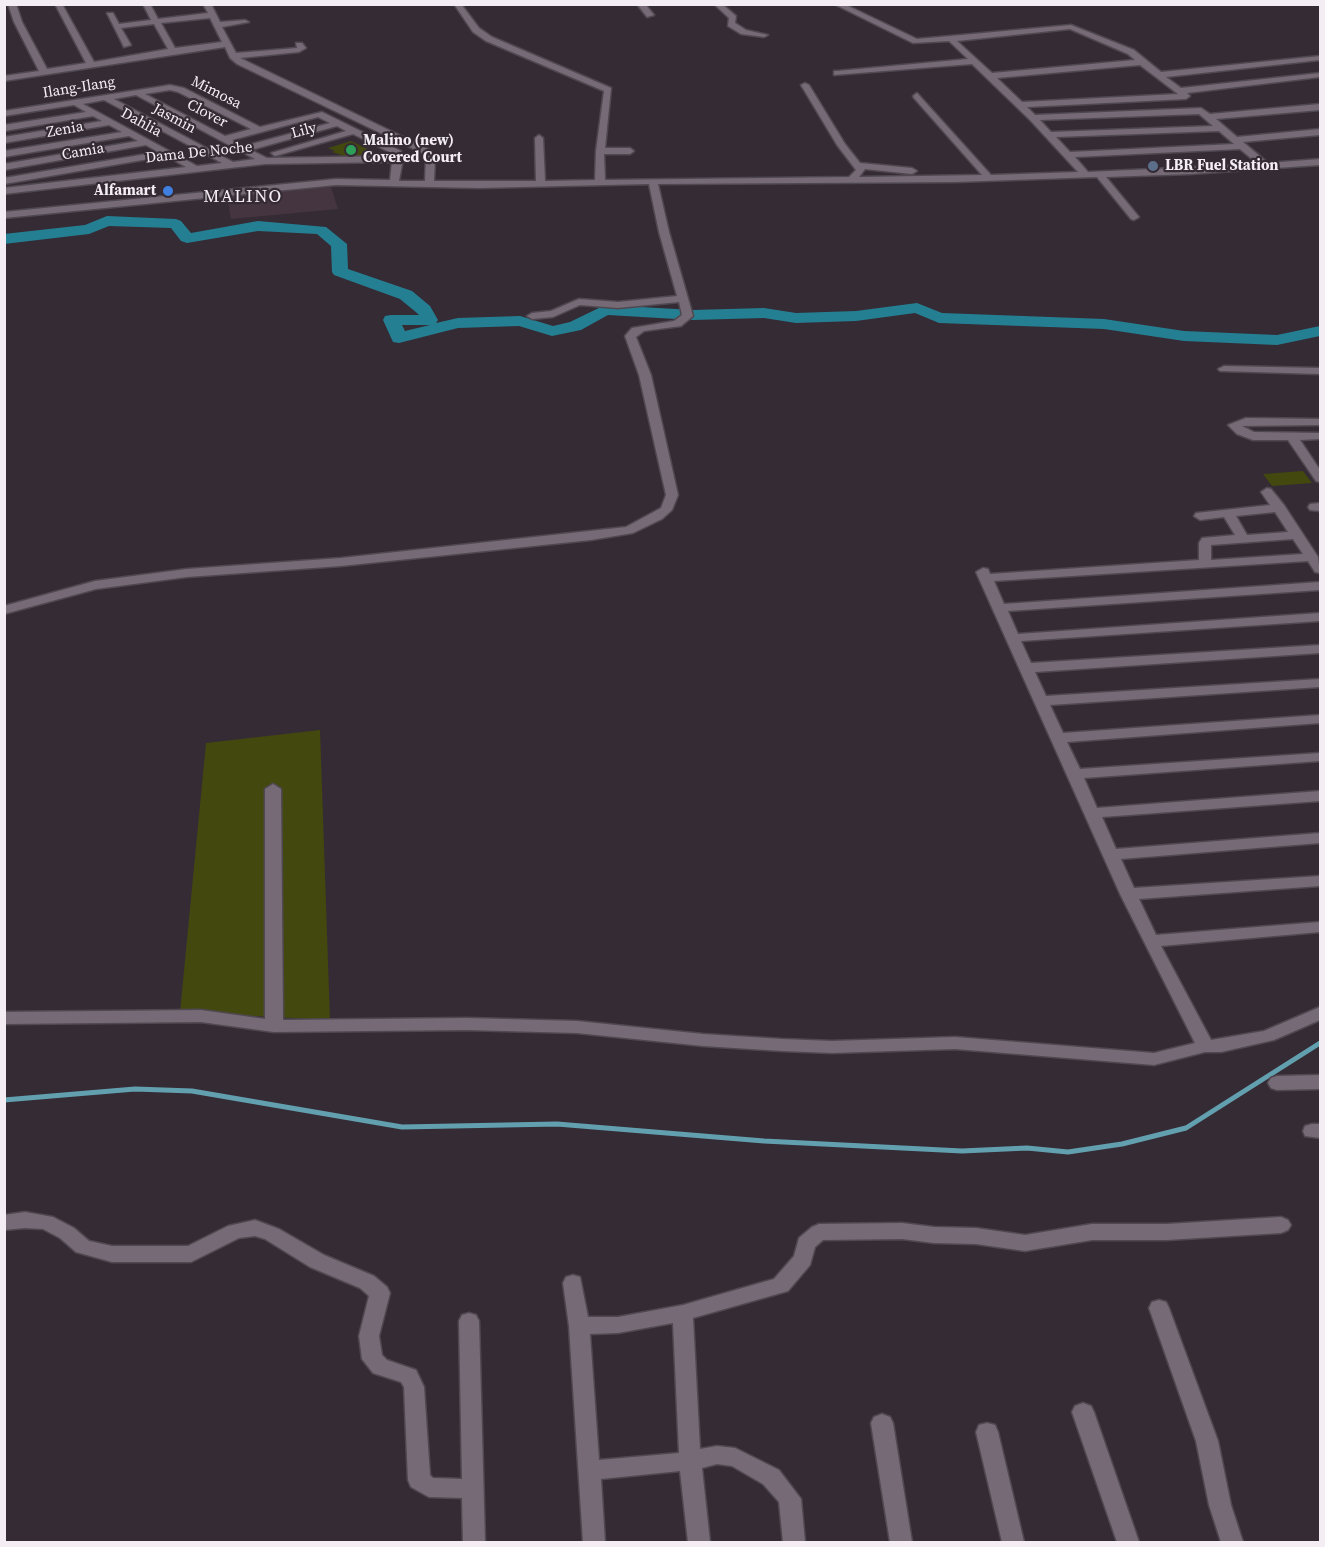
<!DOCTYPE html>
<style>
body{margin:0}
#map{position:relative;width:1325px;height:1547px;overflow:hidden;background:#352b35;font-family:"Source Serif 4",serif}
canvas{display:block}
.frame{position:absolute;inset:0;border:6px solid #f4eef4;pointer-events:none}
</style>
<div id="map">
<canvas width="1325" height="1547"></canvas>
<div class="frame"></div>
</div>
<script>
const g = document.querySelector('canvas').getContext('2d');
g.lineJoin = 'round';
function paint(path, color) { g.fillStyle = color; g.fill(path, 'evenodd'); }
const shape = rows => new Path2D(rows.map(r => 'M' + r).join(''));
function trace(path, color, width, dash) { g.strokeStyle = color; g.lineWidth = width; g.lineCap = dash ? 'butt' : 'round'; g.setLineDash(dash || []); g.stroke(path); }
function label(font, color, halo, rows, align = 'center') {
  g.font = font + ' "Source Serif 4",serif'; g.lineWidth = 4.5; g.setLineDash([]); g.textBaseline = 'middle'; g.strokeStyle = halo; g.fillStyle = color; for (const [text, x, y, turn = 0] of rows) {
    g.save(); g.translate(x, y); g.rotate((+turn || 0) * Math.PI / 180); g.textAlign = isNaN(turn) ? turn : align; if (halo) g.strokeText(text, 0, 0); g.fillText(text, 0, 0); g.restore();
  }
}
const education = shape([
 [331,187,338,209,231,219,227,196]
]);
const green = shape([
 [351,141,374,152,351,158,332,152,335,151,328,148],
 [1303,471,1312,483,1272,486,1263,474],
 [320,730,330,1020,180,1012,206,743]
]);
const stream = shape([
 [4,1100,135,1089,192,1091,402,1127,557,1124,764,1141,962,1151,1027,1148,1068,1152,1122,1144,1186,1128,1320,1043]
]);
const river = shape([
 [107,216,176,219,181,221,191,233,258,221,326,227,347,244,348,269,412,291,430,306,438,320,436,323,458,318,520,316,553,326,570,322,605,305,693,310,764,308,796,313,856,311,917,303,942,313,1104,319,1184,331,1277,335,1320,326,1320,336,1277,345,1184,341,1104,329,939,323,915,313,856,321,796,323,764,318,693,320,608,315,581,330,552,336,519,326,458,328,399,343,393,342,383,320,385,316,391,315,419,315,417,313,400,299,334,275,332,272,331,246,317,234,258,231,187,243,181,241,171,228,109,226,89,234,4,244,4,234,85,225,107,216],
 [402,325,430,325,405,331,402,325]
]);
const minor = shape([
 [8,4,16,4,22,22,47,69,86,63,55,4,62,4,94,62,168,49,154,24,121,28,131,45,124,47,107,13,113,13,119,24,151,20,143,4,150,4,158,19,208,13,203,4,211,4,220,22,245,20,249,22,222,27,236,53,297,48,296,43,302,43,306,48,299,52,240,58,428,149,435,157,434,181,536,181,535,138,539,135,543,138,545,181,595,180,596,151,604,91,486,41,473,32,454,4,461,4,479,28,492,37,611,88,605,148,630,148,634,151,630,154,604,154,605,180,849,177,856,170,837,145,801,85,805,83,809,85,845,144,860,163,912,168,917,171,912,174,865,169,859,177,982,175,914,98,913,96,917,93,991,175,1078,172,1030,120,972,64,834,75,834,71,837,71,968,59,949,41,913,43,834,4,844,4,917,39,1071,25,1134,50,1161,72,1320,56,1320,60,1166,77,1181,88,1320,73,1320,77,1187,93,1190,96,1186,99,1027,107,1035,115,1201,108,1210,114,1320,104,1320,110,1216,119,1237,137,1320,129,1320,135,1243,142,1268,163,1320,159,1320,165,1190,174,1106,177,1139,217,1134,220,1131,219,1097,177,956,182,658,184,669,232,693,316,681,326,644,331,636,337,651,375,678,495,672,510,662,519,633,533,591,540,341,566,187,577,96,589,4,614,4,606,95,581,187,569,341,558,626,527,661,508,666,495,639,375,625,336,632,328,674,321,682,315,679,302,618,308,580,305,553,317,532,319,527,316,532,313,551,311,579,299,618,302,677,296,659,232,649,184,479,188,336,185,4,218,4,212,336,179,390,180,392,162,265,164,4,194,4,188,186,167,166,156,4,184,4,178,158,152,146,145,4,170,4,164,138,141,129,136,4,157,4,151,122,132,109,125,4,143,4,137,102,121,93,116,4,131,4,125,86,112,74,105,4,116,4,111,170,85,184,88,260,127,322,112,401,151,403,159,399,181,425,181,426,158,422,153,237,64,230,58,225,47,4,81,4,76,39,71,14,22,8,4],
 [210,18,222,42,175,48,161,23,210,18],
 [1070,29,1128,54,1135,60,992,73,957,41,1070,29],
 [1140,65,1178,94,1022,102,997,78,1140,65],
 [170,90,178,92,251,129,225,136,145,94,170,90],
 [136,95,255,159,233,162,114,99,136,95],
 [104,100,222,163,197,166,83,104,104,100],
 [1199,114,1213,126,1051,132,1040,120,1199,114],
 [318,117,330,123,244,146,232,140,318,117],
 [337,126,346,131,271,153,275,156,353,134,393,154,393,156,267,158,251,150,337,126],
 [1219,131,1234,144,1070,152,1056,137,1219,131],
 [1240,149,1258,164,1088,172,1075,157,1240,149],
 [637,4,645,4,654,15,647,17,637,4],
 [714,4,722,4,736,16,735,23,746,30,768,35,764,37,741,34,728,26,729,18,714,4],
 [1224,366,1320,368,1320,374,1220,371,1218,369,1224,366],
 [1246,418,1320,419,1320,425,1242,426,1254,432,1320,433,1320,439,1300,440,1320,470,1320,482,1316,481,1288,440,1253,440,1237,434,1228,425,1246,418],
 [1267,488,1271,489,1284,505,1318,557,1320,573,1315,572,1308,561,994,581,1004,604,1320,582,1320,590,1008,611,1018,634,1320,613,1320,621,1021,641,1031,663,1320,645,1320,653,1035,672,1046,696,1320,679,1320,687,1050,705,1063,733,1320,715,1320,723,1067,742,1080,769,1320,753,1320,761,1084,778,1097,808,1320,791,1320,801,1102,817,1116,849,1320,833,1320,843,1121,859,1134,888,1320,876,1320,886,1139,899,1156,935,1320,922,1320,932,1161,946,1211,1040,1264,1031,1320,1007,1320,1020,1274,1040,1221,1052,1205,1052,1154,1065,955,1049,832,1053,782,1051,703,1046,577,1033,467,1030,274,1032,201,1022,4,1024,4,1012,201,1010,265,1019,265,789,273,784,281,789,283,1020,467,1018,577,1021,703,1034,782,1039,832,1041,955,1037,1154,1053,1195,1043,1120,894,976,572,983,568,988,569,990,574,1199,560,1199,543,1202,538,1235,535,1224,517,1200,520,1194,516,1196,513,1270,505,1261,492,1267,488],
 [1275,512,1288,532,1247,535,1236,516,1275,512],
 [1293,539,1303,554,1211,560,1211,545,1293,539],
 [1320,503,1320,511,1310,510,1308,507,1310,504,1320,503],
 [1320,1075,1320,1089,1277,1090,1271,1088,1268,1083,1271,1078,1277,1076,1320,1075],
 [1312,1124,1320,1124,1320,1138,1305,1136,1303,1131,1305,1126,1312,1124],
 [25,1212,53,1217,74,1228,89,1241,112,1246,188,1246,228,1226,255,1220,279,1229,324,1255,374,1276,387,1287,390,1293,379,1336,382,1355,387,1360,416,1370,424,1387,430,1475,433,1478,462,1479,459,1321,462,1315,469,1313,476,1315,479,1321,485,1542,463,1542,462,1498,429,1497,411,1487,408,1480,404,1387,401,1382,373,1373,362,1359,359,1336,369,1296,360,1288,310,1267,265,1239,255,1236,239,1238,191,1262,112,1262,76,1252,60,1238,43,1229,25,1228,4,1230,4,1215,25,1212],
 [1281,1217,1288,1220,1291,1225,1288,1230,1281,1233,1167,1240,1092,1240,1025,1251,976,1244,934,1243,902,1239,823,1240,815,1247,810,1265,788,1291,693,1318,700,1449,717,1446,735,1448,779,1470,801,1499,805,1542,783,1542,779,1502,763,1484,732,1466,717,1464,702,1468,710,1542,688,1542,680,1471,601,1479,605,1542,583,1542,569,1326,563,1283,566,1277,573,1275,580,1277,588,1317,618,1317,683,1305,774,1279,794,1256,799,1238,812,1227,819,1224,902,1223,934,1227,976,1228,1025,1235,1092,1224,1167,1224,1281,1217],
 [673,1323,679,1453,599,1460,590,1334,618,1333,673,1323],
 [1159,1300,1166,1302,1169,1308,1218,1441,1231,1505,1243,1542,1221,1542,1209,1505,1196,1441,1149,1308,1152,1302,1159,1300],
 [1083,1403,1091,1406,1094,1412,1139,1542,1117,1542,1072,1412,1075,1406,1083,1403],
 [882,1414,890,1417,893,1423,912,1542,890,1542,871,1423,874,1417,882,1414],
 [987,1423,995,1425,998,1432,1024,1542,1002,1542,976,1432,979,1425,987,1423]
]);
const markers = [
 [351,150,6,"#2e9e5b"],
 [1153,166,6,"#5c6f8a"],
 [168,191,6,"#3f7fe0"]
];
const farStreetnames = [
 ["Ilang-Ilang",79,88,-9],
 ["Mimosa",216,93,27],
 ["Clover",207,114,28],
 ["Jasmin",174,119,28],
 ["Dahlia",141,123,29],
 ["Zenia",65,130,-10],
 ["Lily",304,131,-15],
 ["Camia",83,152,-10],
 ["Dama De Noche",199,153,-6]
];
const farPoinames = [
 ["Malino (new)",363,141],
 ["Covered Court",363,158],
 ["LBR Fuel Station",1165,166],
 ["Alfamart",156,191,"right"]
];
const farQuarternames = [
 ["MALINO",243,197]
];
paint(education, '#453541');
paint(green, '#43480f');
trace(stream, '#63a0af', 5);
paint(river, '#257f92');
trace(minor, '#504850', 3);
paint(minor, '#756a75');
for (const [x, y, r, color] of markers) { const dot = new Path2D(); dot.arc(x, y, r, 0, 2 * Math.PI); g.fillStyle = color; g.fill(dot); trace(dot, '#352b35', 2); }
label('15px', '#f4eef4', '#352b35', farStreetnames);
label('bold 15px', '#f4eef4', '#352b35', farPoinames, 'left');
g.letterSpacing = '1.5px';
label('18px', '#f4eef4', '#352b35', farQuarternames);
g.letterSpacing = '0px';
</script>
